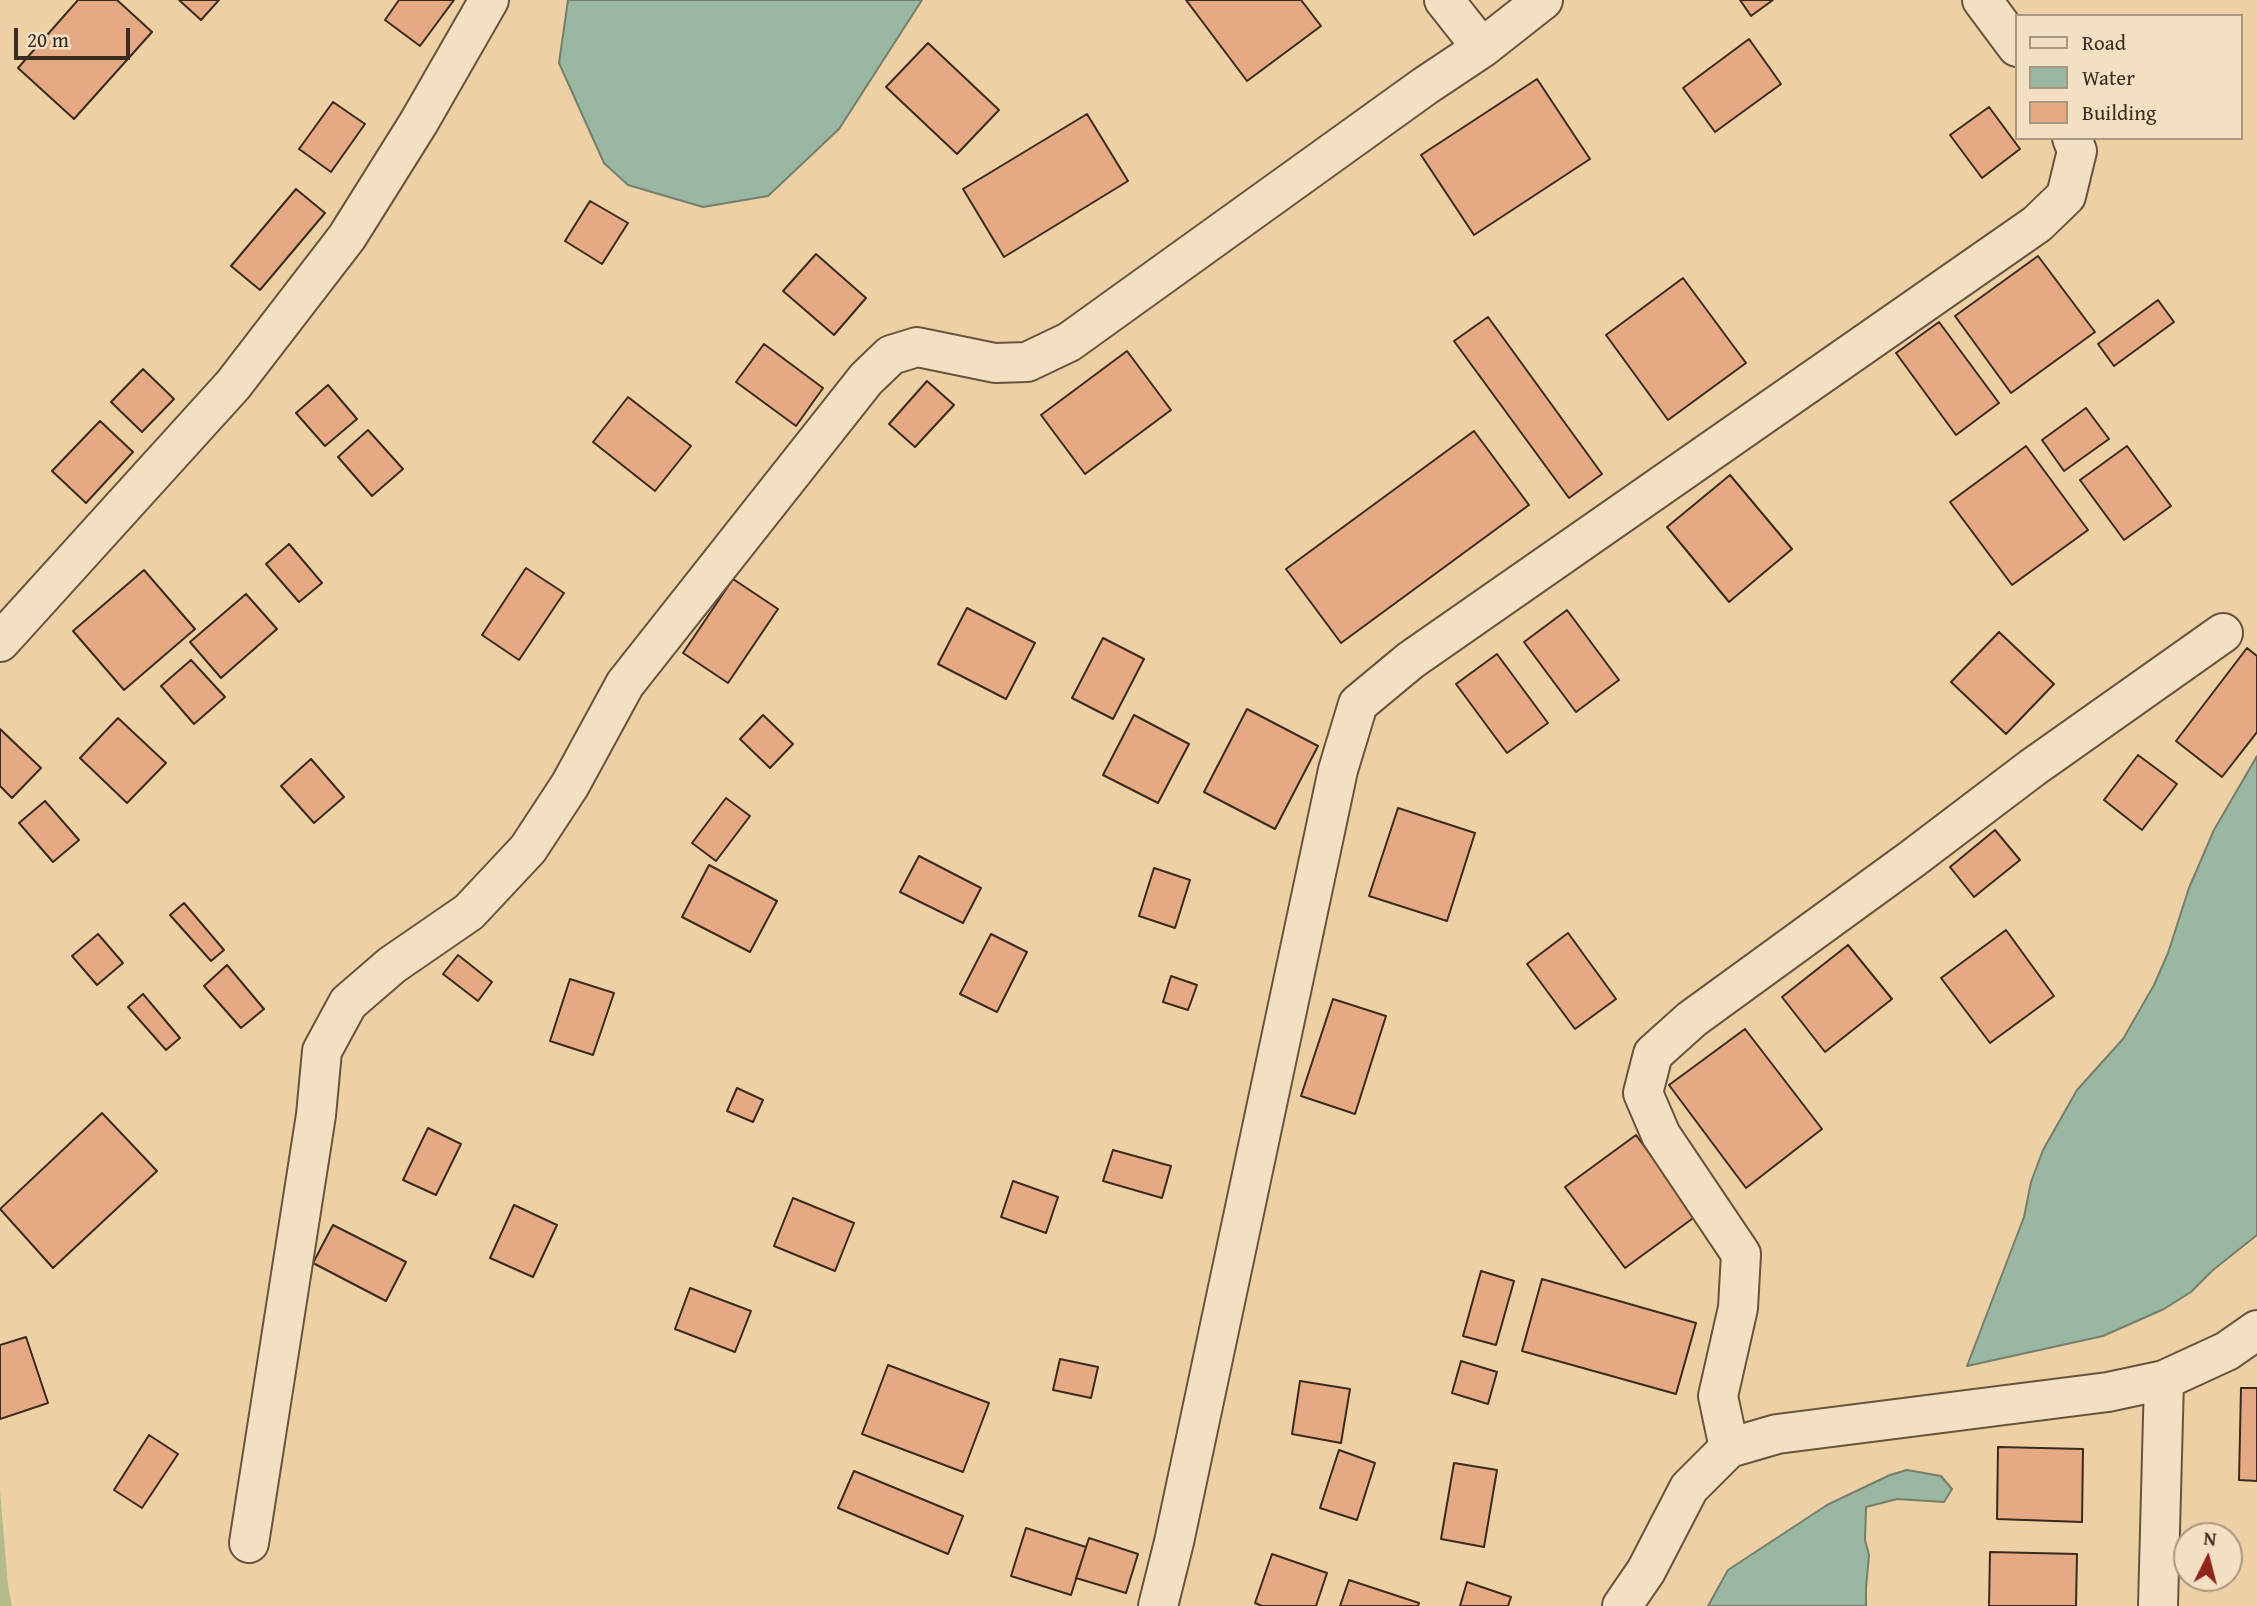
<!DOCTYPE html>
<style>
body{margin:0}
#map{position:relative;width:2257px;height:1606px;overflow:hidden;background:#edd0a3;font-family:"Gentium Book Plus",serif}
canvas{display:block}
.legend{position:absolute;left:2015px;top:14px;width:228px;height:126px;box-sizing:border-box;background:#f3e0c3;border:2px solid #a99881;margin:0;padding:9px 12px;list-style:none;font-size:21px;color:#3a2b1e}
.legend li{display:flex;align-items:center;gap:14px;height:35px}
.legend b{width:35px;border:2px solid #a99881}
.north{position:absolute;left:2173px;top:1522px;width:70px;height:70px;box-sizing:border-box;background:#f3e0c3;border:2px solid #a99881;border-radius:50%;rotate:6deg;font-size:19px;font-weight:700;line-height:28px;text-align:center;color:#3a2b1e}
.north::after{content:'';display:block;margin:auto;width:24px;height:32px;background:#8f2418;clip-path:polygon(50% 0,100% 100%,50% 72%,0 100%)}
.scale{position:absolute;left:14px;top:28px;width:116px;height:32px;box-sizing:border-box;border:4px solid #3a2b1e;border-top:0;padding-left:9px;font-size:21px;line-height:24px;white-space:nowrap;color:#3a2b1e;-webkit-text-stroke:5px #f3e0c3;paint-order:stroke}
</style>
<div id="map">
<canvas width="2257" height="1606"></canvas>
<ul class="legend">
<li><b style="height:9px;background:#f3e0c3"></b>Road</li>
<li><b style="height:19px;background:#9ab7a1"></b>Water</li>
<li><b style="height:19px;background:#e5aa84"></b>Building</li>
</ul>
<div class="north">N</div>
<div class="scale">20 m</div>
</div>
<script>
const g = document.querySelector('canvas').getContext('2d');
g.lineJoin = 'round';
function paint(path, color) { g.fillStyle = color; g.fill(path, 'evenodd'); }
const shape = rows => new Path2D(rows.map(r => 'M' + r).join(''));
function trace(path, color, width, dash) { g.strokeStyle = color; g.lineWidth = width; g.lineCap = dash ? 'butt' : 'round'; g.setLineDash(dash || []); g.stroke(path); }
const green = shape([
 [0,1491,8,1586,12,1606,0,1606]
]);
const water = shape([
 [568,0,922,0,839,129,768,196,703,207,628,185,604,163,559,63,568,0],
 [2257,756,2257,1235,2213,1270,2191,1292,2164,1309,2103,1336,1967,1366,2024,1217,2031,1182,2043,1150,2077,1090,2123,1039,2154,985,2168,953,2189,888,2214,830,2257,756],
 [1907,1470,1941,1476,1952,1489,1944,1502,1897,1499,1866,1507,1865,1540,1869,1555,1866,1588,1866,1606,1708,1606,1728,1570,1827,1505,1890,1475,1907,1470]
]);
const building = shape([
 [78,0,117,0,152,32,74,119,18,68,78,0],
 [179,0,219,0,201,20,179,0],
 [399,0,454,0,420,46,385,20,399,0],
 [1186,0,1301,0,1321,26,1247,81,1186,0],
 [1740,0,1773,0,1751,16,1740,0],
 [1749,39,1781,84,1715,132,1683,88,1749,39],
 [928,43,999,110,957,154,886,87,928,43],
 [1537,79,1590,159,1474,235,1421,155,1537,79],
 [333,102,365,124,331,172,299,149,333,102],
 [1989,107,2020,149,1982,178,1950,135,1989,107],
 [1087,114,1128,181,1004,257,963,189,1087,114],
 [296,189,325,213,260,290,231,266,296,189],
 [590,201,628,223,602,264,565,241,590,201],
 [816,254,866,298,834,335,783,291,816,254],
 [2038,256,2095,332,2011,393,1955,316,2038,256],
 [1683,278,1746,363,1668,420,1606,335,1683,278],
 [2158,300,2174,322,2114,366,2098,344,2158,300],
 [1488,317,1602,474,1569,498,1454,341,1488,317],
 [1939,322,1999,403,1956,435,1896,353,1939,322],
 [764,344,823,388,796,426,736,382,764,344],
 [1127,351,1171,410,1085,474,1041,415,1127,351],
 [143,369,174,399,142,432,111,402,143,369],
 [927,381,954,405,915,447,889,424,927,381],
 [328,385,357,419,325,446,296,413,328,385],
 [628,397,691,446,655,491,593,442,628,397],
 [2086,408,2109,439,2064,471,2042,440,2086,408],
 [100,421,133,452,86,503,52,471,100,421],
 [368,430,403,469,372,496,338,457,368,430],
 [1474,431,1529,505,1341,643,1286,569,1474,431],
 [2026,446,2088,530,2012,585,1950,502,2026,446],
 [2127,446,2171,506,2124,540,2080,480,2127,446],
 [1730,475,1792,549,1729,602,1667,527,1730,475],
 [289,544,322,583,299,602,266,564,289,544],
 [526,568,564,593,519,660,482,635,526,568],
 [144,570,195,629,124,690,73,631,144,570],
 [733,579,778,609,728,683,683,653,733,579],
 [246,594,277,629,221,678,190,642,246,594],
 [967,608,1035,643,1006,699,938,664,967,608],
 [1567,610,1619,680,1576,712,1524,642,1567,610],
 [1999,632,2054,684,2006,734,1951,682,1999,632],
 [1103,638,1144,659,1113,719,1072,698,1103,638],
 [2247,648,2257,656,2257,732,2222,777,2176,741,2247,648],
 [1497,654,1548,723,1507,753,1456,684,1497,654],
 [191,660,225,697,194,724,161,686,191,660],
 [1247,709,1318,746,1275,829,1204,792,1247,709],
 [763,715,793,744,770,768,740,739,763,715],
 [1134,715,1189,744,1158,803,1103,775,1134,715],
 [118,718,166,763,127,803,80,758,118,718],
 [0,729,41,768,12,798,0,786,0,729],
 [2138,755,2177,784,2142,830,2104,800,2138,755],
 [311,759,344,797,314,823,281,786,311,759],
 [726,798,750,816,716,861,692,843,726,798],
 [45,801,79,840,53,862,19,823,45,801],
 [1398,808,1475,833,1447,921,1369,896,1398,808],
 [1995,830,2020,860,1974,897,1950,867,1995,830],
 [919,856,981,888,963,923,900,892,919,856],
 [709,865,777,901,750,952,682,917,709,865],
 [1154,868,1190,880,1175,928,1139,916,1154,868],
 [184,903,224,950,211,961,170,915,184,903],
 [2006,930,2054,996,1990,1043,1941,978,2006,930],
 [1568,933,1616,999,1575,1029,1527,964,1568,933],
 [98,934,123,963,97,985,72,956,98,934],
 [991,934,1027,952,997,1012,960,994,991,934],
 [1848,945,1892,999,1825,1052,1782,997,1848,945],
 [458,955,492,982,478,1001,443,974,458,955],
 [227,965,264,1009,241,1028,204,986,227,965],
 [1171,976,1197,985,1188,1010,1163,1002,1171,976],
 [570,979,614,993,593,1055,550,1041,570,979],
 [143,994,180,1038,166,1050,128,1007,143,994],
 [1333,999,1386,1016,1355,1114,1301,1096,1333,999],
 [1745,1029,1822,1129,1746,1188,1669,1085,1745,1029],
 [737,1088,763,1100,753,1122,727,1111,737,1088],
 [102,1113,157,1171,53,1268,0,1209,102,1113],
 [428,1128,461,1144,436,1195,403,1180,428,1128],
 [1636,1135,1696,1216,1625,1268,1565,1187,1636,1135],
 [1113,1150,1171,1166,1162,1198,1103,1181,1113,1150],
 [1013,1181,1058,1197,1046,1233,1001,1217,1013,1181],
 [793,1198,854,1223,835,1271,774,1246,793,1198],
 [514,1205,557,1225,533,1277,490,1258,514,1205],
 [333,1225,406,1262,386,1301,313,1263,333,1225],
 [1481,1271,1514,1281,1496,1345,1463,1336,1481,1271],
 [1542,1279,1696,1323,1676,1394,1522,1351,1542,1279],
 [690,1288,751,1311,735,1352,675,1329,690,1288],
 [26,1337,48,1403,0,1419,0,1345,26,1337],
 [1060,1359,1098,1367,1091,1398,1053,1390,1060,1359],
 [1461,1361,1497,1372,1488,1404,1452,1393,1461,1361],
 [888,1365,989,1403,963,1472,862,1434,888,1365],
 [1300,1381,1350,1389,1341,1443,1292,1434,1300,1381],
 [2241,1388,2257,1388,2257,1481,2239,1480,2241,1388],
 [149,1435,178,1454,142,1508,114,1490,149,1435],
 [1998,1447,2083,1449,2082,1522,1997,1519,1998,1447],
 [1339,1450,1375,1463,1357,1520,1320,1508,1339,1450],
 [1454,1463,1497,1470,1484,1547,1441,1539,1454,1463],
 [854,1471,963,1516,948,1554,838,1508,854,1471],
 [1026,1528,1086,1547,1071,1595,1011,1576,1026,1528],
 [1089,1538,1138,1554,1126,1593,1076,1578,1089,1538],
 [1990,1552,2077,1554,2076,1606,1989,1606,1990,1552],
 [1272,1554,1327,1573,1316,1606,1262,1606,1255,1603,1272,1554],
 [1349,1580,1419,1603,1418,1606,1340,1606,1349,1580],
 [1467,1582,1511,1597,1508,1606,1460,1606,1467,1582]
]);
const minor = shape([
 [1444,0,1482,48],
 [1982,0,2017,47],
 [0,642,233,385,347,237,419,122,489,0],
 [1729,1448,1718,1396,1738,1308,1741,1254,1661,1135,1643,1093,1653,1054,1692,1019,1912,859,2032,768,2223,633],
 [249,1543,316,1115,322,1051,348,1003,392,965,469,912,528,849,570,785,625,684,866,379,891,355,917,347,995,363,1027,362,1069,342,1425,86,1482,48,1543,0],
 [1158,1606,1174,1542,1338,770,1358,704,1411,660,2037,224,2066,196,2077,151,2072,138],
 [1622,1606,1646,1571,1689,1488,1729,1448,1777,1434,2108,1392,2164,1380,2227,1351,2257,1330],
 [2158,1606,2164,1380]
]);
paint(green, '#b3bc8a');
paint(water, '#9ab7a1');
trace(water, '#747f6d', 2);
paint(building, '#e5aa84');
trace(building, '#3a2b1e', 2);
trace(minor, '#67543f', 42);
trace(minor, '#f3e0c3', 38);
</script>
